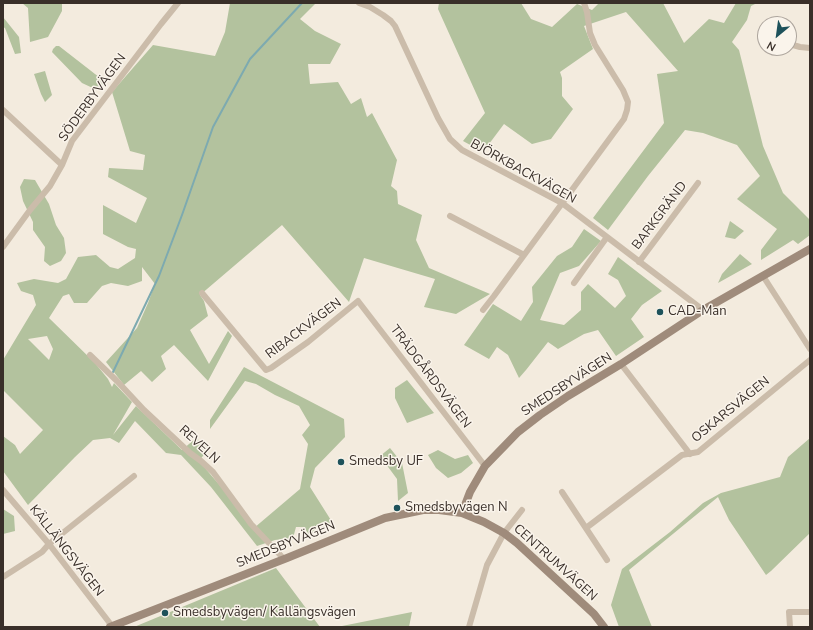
<!DOCTYPE html>
<meta charset="utf-8">
<style>
body{margin:0}
#map{position:relative;width:813px;height:630px;overflow:hidden;background:#f3ebde;font-family:"Nunito Sans",sans-serif}
canvas{display:block}
.frame{position:absolute;inset:0;border:4px solid #392f29;pointer-events:none}
.north{position:absolute;left:757px;top:16px;width:40px;height:40px;box-sizing:border-box;background:#faf4eb;border:1px solid #ada59d;border-radius:50%;rotate:209deg;font-size:11px;font-weight:700;line-height:16px;text-align:center;color:#392f29}
.north::after{content:'';display:block;margin:auto;width:14px;height:18px;background:#1e525b;clip-path:polygon(50% 0,100% 100%,50% 72%,0 100%)}
</style>
<div id="map">
<canvas width="813" height="630"></canvas>
<div class="frame"></div>
<div class="north">N</div>
</div>
<script>
const g = document.querySelector('canvas').getContext('2d');
g.lineJoin = 'round';
function paint(path, color) { g.fillStyle = color; g.fill(path, 'evenodd'); }
const shape = rows => new Path2D(rows.map(r => 'M' + r).join(''));
function trace(path, color, width, dash) { g.strokeStyle = color; g.lineWidth = width; g.lineCap = dash ? 'butt' : 'round'; g.setLineDash(dash || []); g.stroke(path); }
function label(font, color, halo, rows, align = 'center') {
  g.font = font + ' "Nunito Sans",sans-serif'; g.lineWidth = 3; g.setLineDash([]); g.textBaseline = 'middle'; g.strokeStyle = halo; g.fillStyle = color; for (const [text, x, y, turn = 0] of rows) {
    g.save(); g.translate(x, y); g.rotate((+turn || 0) * Math.PI / 180); g.textAlign = isNaN(turn) ? turn : align; if (halo) g.strokeText(text, 0, 0); g.fillText(text, 0, 0); g.restore();
  }
}
const green = shape([
 [22,3,62,3,62,11,48,37,30,42,28,8],
 [230,3,316,3,300,19,315,31,341,44,330,64,308,64,310,84,338,82,351,104,361,98,367,117,372,113,397,160,391,186,397,191,398,204,422,215,416,240,429,268,490,294,456,314,424,307,435,279,364,258,349,302,282,225,200,295,204,301,208,316,190,330,209,364,228,331,232,336,208,381,174,345,161,356,166,369,152,382,141,371,124,385,106,362,137,328,148,303,155,284,142,267,142,281,128,286,111,283,102,286,87,303,74,303,69,294,63,296,49,318,95,363,108,379,112,387,114,383,132,402,113,435,136,406,182,450,196,438,209,448,199,461,234,502,254,528,300,489,308,444,302,435,310,425,299,406,275,395,256,384,245,381,210,429,210,420,244,367,344,419,345,437,315,468,310,487,334,525,309,535,304,527,296,527,293,538,275,540,257,546,211,487,181,455,166,453,135,421,119,443,110,438,93,440,75,457,28,505,3,471,3,436,15,445,20,454,43,430,3,390,3,360,36,305,33,295,21,291,17,283,34,279,58,283,66,279,78,257,96,255,110,267,118,269,135,258,136,249,128,247,103,234,103,205,136,223,147,198,108,177,109,168,143,170,145,155,130,151,112,92,153,45,215,56,225,32],
 [47,336,53,349,49,360,28,339],
 [439,3,521,3,531,19,552,27,577,4,592,10,599,3,663,3,684,43,709,19,724,23,736,3,757,3,751,6,747,20,732,42,739,50,763,146,783,193,810,220,810,235,798,244,793,240,761,260,761,250,777,229,737,199,760,176,737,145,703,133,685,130,648,176,608,230,593,218,664,123,657,74,678,71,626,12,584,26,593,49,560,72,562,78,562,96,573,109,551,139,532,144,504,124,483,152,463,141,485,113,438,9],
 [3,17,19,37,21,53,15,54,5,28,3,27],
 [56,46,59,46,104,81,101,88,97,90,82,83,52,52,53,49],
 [45,71,52,95,45,102,41,94,34,74],
 [24,179,35,180,49,204,56,225,64,238,66,253,61,261,50,266,44,261,45,247,33,230,33,222,23,201,20,187],
 [730,221,744,231,735,239,725,237],
 [584,229,601,241,579,266,560,273,540,320,564,325,581,310,581,292,588,284,615,308,626,296,618,280,608,274,618,257,662,291,642,305,631,319,644,337,616,356,598,330,584,334,558,349,548,342,526,370,519,378,508,355,497,347,489,359,464,345,493,304,521,321,533,302,532,287,557,256,572,247],
 [740,254,752,264,718,283,722,274],
 [407,380,434,413,407,423,395,398,395,388],
 [810,438,810,533,771,571,766,575,729,520,718,497,629,570,652,627,619,627,611,605,622,569,670,532,703,503,721,493,780,477,788,457],
 [390,448,402,463,408,493,398,501,397,479,380,456],
 [438,450,455,459,468,455,473,463,461,473,448,478,436,468,428,455],
 [3,509,14,516,15,531,3,534],
 [276,568,320,627,134,627],
 [412,612,409,627,337,627]
]);
const stream = shape([
 [113,372,159,276,182,215,213,127,250,59,302,3]
]);
const minor = shape([
 [359,3,370,7,383,15,391,21,395,26,438,118,450,139,462,150,562,203,607,237,703,310],
 [789,41,793,45,800,47,810,48],
 [3,110,62,165],
 [450,216,524,255],
 [3,247,30,210,50,186,62,165,72,141,161,24,178,3],
 [639,262,698,183],
 [763,276,810,349],
 [574,283,607,237],
 [202,293,266,370,271,368,308,342,358,301,485,466],
 [483,310,494,296,624,119,627,110,628,102,623,90,595,45,590,33,587,12,584,3],
 [90,355,117,381,144,410,190,453,201,461,213,472,251,524,284,559],
 [621,364,690,454],
 [3,490,49,544,112,626],
 [562,492,607,560],
 [586,528,682,455,698,452,810,360],
 [3,577,42,552,49,544,134,476],
 [469,627,487,565,504,533,522,510],
 [790,627,789,612,810,612]
]);
const secondary = shape([
 [462,513,470,492,485,466,518,432,540,415,568,396,621,364,703,310,810,249],
 [110,627,287,558,385,518,423,510,439,510,462,513,484,522,504,533,517,543,594,614,604,627]
]);
const markers = [
 [660,312,4,"#1e525b"],
 [341,462,4,"#1e525b"],
 [397,508,4,"#1e525b"],
 [165,613,4,"#1e525b"]
];
const streetNames = [
 ["SÖDERBYVÄGEN",93,98,-54],
 ["BJÖRKBACKVÄGEN",523,172,29],
 ["BARKGRÄND",660,216,-53],
 ["RIBACKVÄGEN",304,329,-37],
 ["TRÄDGÅRDSVÄGEN",430,377,53],
 ["SMEDSBYVÄGEN",567,385,-33],
 ["OSKARSVÄGEN",731,410,-39],
 ["REVELN",199,445,42],
 ["SMEDSBYVÄGEN",286,545,-22],
 ["KÄLLÄNGSVÄGEN",66,551,52],
 ["CENTRUMVÄGEN",555,563,42]
];
const poiNames = [
 ["CAD-Man",668,312],
 ["Smedsby UF",349,462],
 ["Smedsbyvägen N",405,508],
 ["Smedsbyvägen/ Kallängsvägen",173,613]
];
paint(green, '#b3c29e');
trace(stream, '#7daab0', 2);
trace(minor, '#cbbcaa', 6);
trace(secondary, '#9f8b7b', 8);
for (const [x, y, r, color] of markers) { const dot = new Path2D(); dot.arc(x, y, r, 0, 2 * Math.PI); g.fillStyle = color; g.fill(dot); trace(dot, '#faf4eb', 1.5); }
label('13px', '#392f29', '#faf4eb', streetNames);
label('13px', '#392f29', '#faf4eb', poiNames, 'left');
</script>
